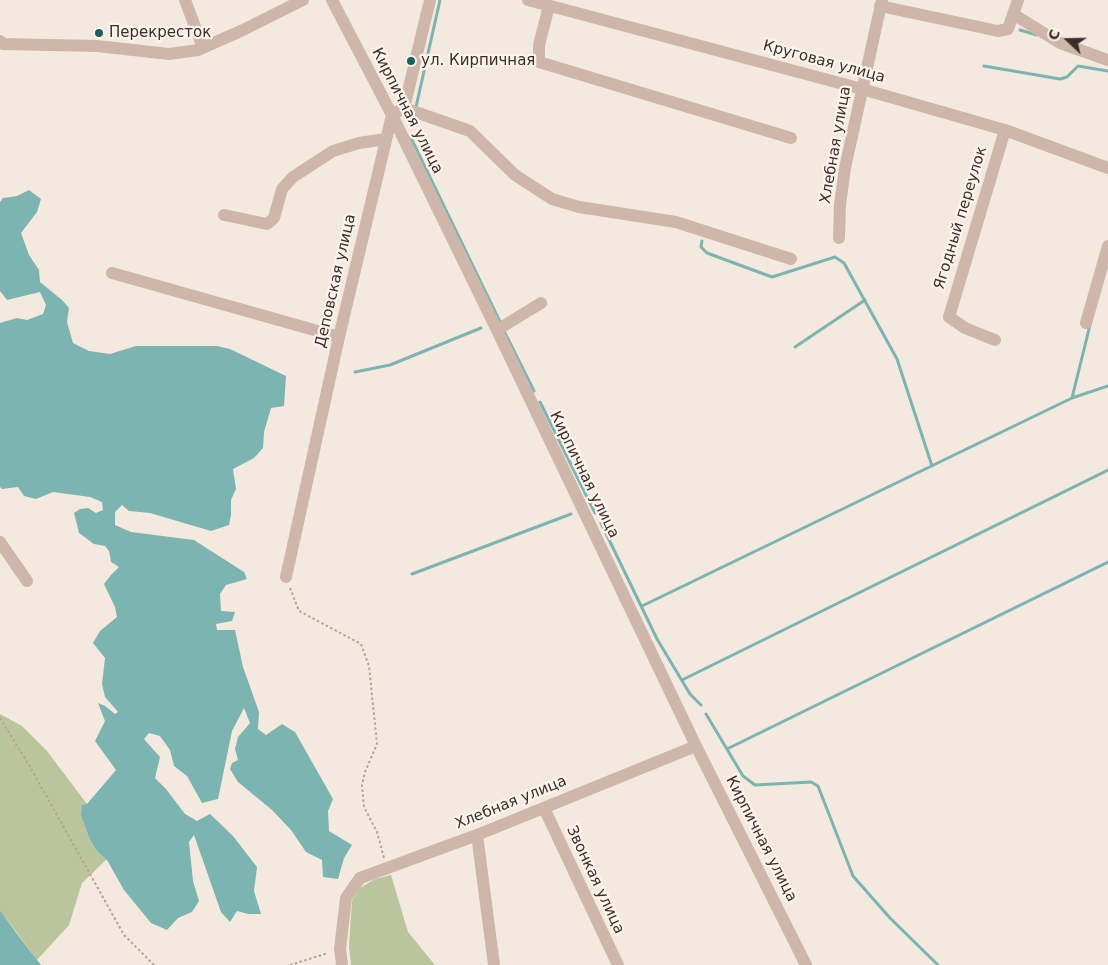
<!DOCTYPE html>
<meta charset="utf-8">
<style>
body{margin:0}
#map{position:relative;width:1108px;height:965px;overflow:hidden;background:#f4e9df;font-family:"DejaVu Sans",sans-serif}
canvas{display:block}
.north{position:absolute;left:1043px;top:15px;width:50px;height:50px;-webkit-text-stroke:4px #fbf3ec;paint-order:stroke;rotate:291deg;font-size:14px;font-weight:700;line-height:20px;text-align:center;color:#3b2e2a}
.north::after{content:'';display:block;margin:auto;width:18px;height:22px;background:#3b2e2a;clip-path:polygon(50% 0,100% 100%,50% 72%,0 100%)}
</style>
<div id="map">
<canvas width="1108" height="965"></canvas>
<div class="north">С</div>
</div>
<script>
const g = document.querySelector('canvas').getContext('2d');
g.lineJoin = 'round';
function paint(path, color) { g.fillStyle = color; g.fill(path, 'evenodd'); }
const shape = rows => new Path2D(rows.map(r => 'M' + r).join(''));
function trace(path, color, width, dash) { g.strokeStyle = color; g.lineWidth = width; g.lineCap = dash ? 'butt' : 'round'; g.setLineDash(dash || []); g.stroke(path); }
function label(font, color, halo, rows, align = 'center') {
  g.font = font + ' "DejaVu Sans",sans-serif'; g.lineWidth = 4.5; g.setLineDash([]); g.textBaseline = 'middle'; g.strokeStyle = halo; g.fillStyle = color; for (const [text, x, y, turn = 0] of rows) {
    g.save(); g.translate(x, y); g.rotate((+turn || 0) * Math.PI / 180); g.textAlign = isNaN(turn) ? turn : align; if (halo) g.strokeText(text, 0, 0); g.fillText(text, 0, 0); g.restore();
  }
}
const green = shape([
 [0,714,22,726,47,751,87,804,86,828,90,840,96,850,107,859,82,883,69,925,37,960,0,910],
 [391,875,408,932,435,965,351,965,349,946,352,901,360,888,375,879]
]);
const water = shape([
 [29,190,41,199,37,212,21,233,29,255,39,270,40,282,62,300,69,308,67,322,73,343,89,351,110,354,136,346,217,346,230,349,286,376,284,406,271,408,264,432,263,448,254,458,233,469,236,489,231,500,231,515,229,525,211,531,150,513,129,511,122,505,115,512,115,525,131,532,194,540,244,572,247,579,226,585,220,594,221,611,235,612,232,621,216,624,217,630,235,630,243,667,259,712,258,729,266,735,282,724,295,732,333,799,328,811,329,831,352,845,344,858,338,879,323,877,322,860,306,852,291,830,272,810,238,782,230,769,232,763,238,760,235,749,238,737,250,723,244,708,232,731,218,799,202,803,187,776,174,766,170,750,160,736,149,733,144,739,160,757,155,778,166,789,185,814,197,821,210,814,233,836,257,867,254,891,261,914,248,914,237,911,230,922,221,912,194,835,189,842,193,881,199,901,192,912,178,918,167,930,151,923,124,890,107,860,96,850,90,840,81,815,82,805,87,804,116,770,95,741,105,721,98,703,105,706,115,714,118,712,105,697,102,684,105,658,93,643,100,631,117,617,115,607,104,584,111,575,119,567,111,562,109,551,105,546,94,544,79,533,74,513,80,509,88,508,96,513,103,510,102,502,90,497,53,492,36,499,24,496,18,487,2,489,0,487,0,323,17,318,27,320,43,314,46,305,40,292,7,300,0,291,0,202,3,198,17,196],
 [0,910,17,934,41,965,0,965]
]);
const stream = shape([
 [1020,30,1037,35],
 [984,66,1060,79,1067,77,1078,66,1108,71],
 [416,107,440,0],
 [410,136,501,324],
 [702,241,701,247,707,253,772,277,835,257,844,263,897,359,932,466],
 [504,331,534,391],
 [795,347,865,300],
 [355,372,390,365,481,328],
 [1072,398,1090,325],
 [540,402,595,513],
 [601,523,657,639,690,694,701,705],
 [412,574,571,514],
 [642,606,1072,398,1108,386],
 [682,680,1108,470],
 [706,714,743,776,755,785,811,782,818,786,853,876,890,918,938,965],
 [727,749,1108,562]
]);
const path = shape([
 [290,588,299,611,361,644,369,666,377,744,365,772,362,785,364,807,377,832,384,858],
 [0,718,29,765,124,935,154,965],
 [290,965,328,953]
]);
const minor = shape([
 [185,0,203,48],
 [332,0,392,115,497,330,696,746,806,965],
 [528,0,862,89,1005,130,1108,168],
 [549,6,539,45,539,62,791,138],
 [880,6,998,31,1008,29,1018,0],
 [1013,14,1060,43,1108,60],
 [0,41,3,44,97,46,169,54,198,50,243,30,303,0],
 [404,108,470,131,515,175,552,199,579,207,676,222,791,259],
 [224,215,267,224,274,218,282,189,293,177,333,151,359,143,386,139],
 [839,238,840,205,845,168,882,0],
 [112,273,339,337],
 [1086,323,1108,246],
 [497,330,541,303],
 [995,340,965,328,949,317,1005,130],
 [0,542,27,581],
 [286,577,339,337,392,115,404,108,430,0],
 [544,808,618,965],
 [477,835,494,965],
 [342,965,340,949,346,898,360,878,477,835,696,746]
]);
const markers = [
 [99,33,5,"#1c5f5f"],
 [411,61,5,"#1c5f5f"]
];
const poiNames = [
 ["Перекресток",109,33],
 ["ул. Кирпичная",421,61]
];
const streetNames = [
 ["Круговая улица",824,62,15],
 ["Кирпичная улица",407,111,63],
 ["Хлебная улица",836,145,-80],
 ["Ягодный переулок",961,218,-73],
 ["Деповская улица",336,281,-77],
 ["Кирпичная улица",584,475,64],
 ["Хлебная улица",511,803,-22],
 ["Кирпичная улица",761,839,63],
 ["Звонкая улица",595,880,65]
];
paint(green, '#bbc59d');
paint(water, '#7cb4b2');
trace(stream, '#7cb4b2', 3);
trace(path, '#baa194', 2, [2.5, 2.5]);
trace(minor, '#ceb7aa', 12);
for (const [x, y, r, color] of markers) { const dot = new Path2D(); dot.arc(x, y, r, 0, 2 * Math.PI); g.fillStyle = color; g.fill(dot); trace(dot, '#fbf3ec', 2); }
label('15px', '#3b2e2a', '#fbf3ec', poiNames, 'left');
label('15px', '#3b2e2a', '#fbf3ec', streetNames);
</script>
